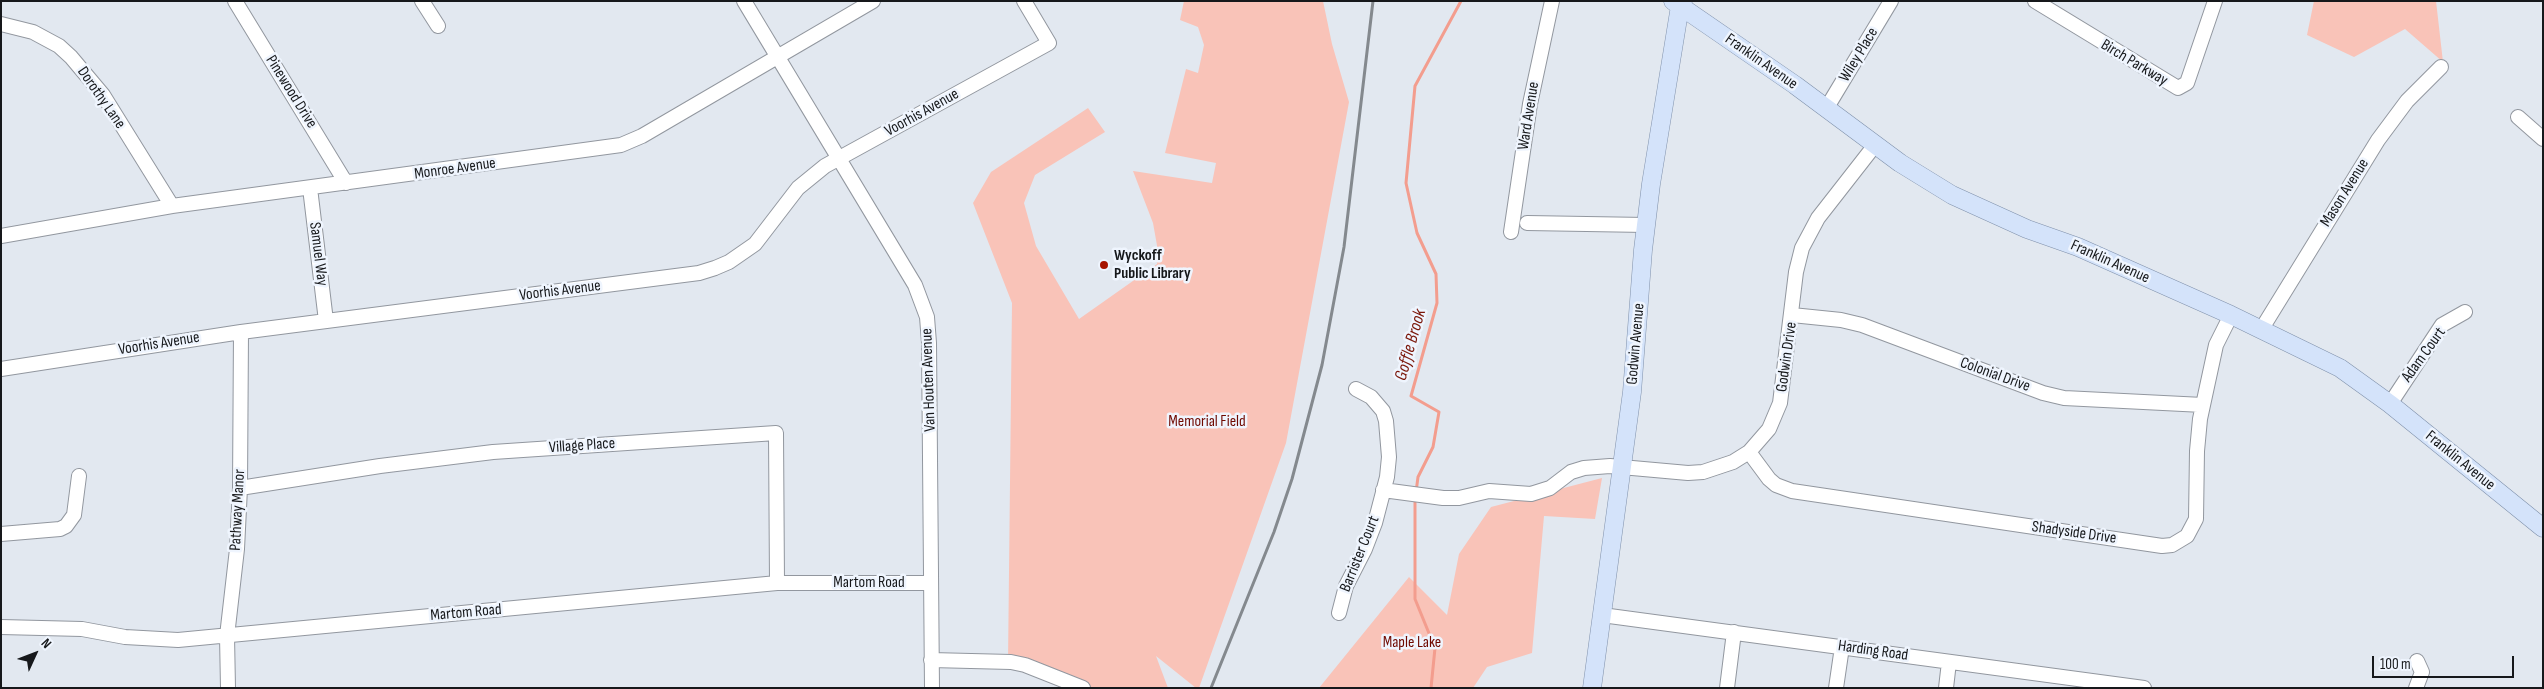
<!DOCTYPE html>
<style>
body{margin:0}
#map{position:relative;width:2544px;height:689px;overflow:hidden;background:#e2e8f0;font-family:"Sofia Sans Condensed",sans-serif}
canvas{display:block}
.frame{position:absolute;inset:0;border:2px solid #16181b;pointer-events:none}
.north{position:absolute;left:10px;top:629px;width:50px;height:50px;-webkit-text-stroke:4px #eff5fe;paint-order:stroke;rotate:47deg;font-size:14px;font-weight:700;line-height:20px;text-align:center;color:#16181b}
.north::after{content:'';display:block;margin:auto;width:18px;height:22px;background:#16181b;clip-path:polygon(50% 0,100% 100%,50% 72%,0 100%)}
.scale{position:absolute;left:2372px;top:656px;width:142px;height:22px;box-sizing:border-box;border:2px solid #16181b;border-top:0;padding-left:6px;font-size:15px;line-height:18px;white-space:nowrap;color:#16181b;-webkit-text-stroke:4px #eff5fe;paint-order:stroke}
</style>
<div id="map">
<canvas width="2544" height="689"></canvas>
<div class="frame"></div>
<div class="north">N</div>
<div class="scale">100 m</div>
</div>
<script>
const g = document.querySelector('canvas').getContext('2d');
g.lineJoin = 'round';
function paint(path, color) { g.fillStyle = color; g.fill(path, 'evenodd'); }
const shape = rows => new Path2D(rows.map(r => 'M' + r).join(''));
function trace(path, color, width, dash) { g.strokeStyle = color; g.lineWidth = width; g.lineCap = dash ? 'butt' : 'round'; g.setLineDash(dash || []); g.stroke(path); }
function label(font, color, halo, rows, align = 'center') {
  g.font = font + ' "Sofia Sans Condensed",sans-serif'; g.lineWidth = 5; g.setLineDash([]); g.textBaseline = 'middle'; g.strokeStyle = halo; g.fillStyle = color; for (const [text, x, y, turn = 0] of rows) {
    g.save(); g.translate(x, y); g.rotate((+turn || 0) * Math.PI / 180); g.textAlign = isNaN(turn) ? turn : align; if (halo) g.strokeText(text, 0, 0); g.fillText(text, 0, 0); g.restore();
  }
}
const green = shape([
 [1184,1,1323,1,1332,44,1349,102,1286,443,1199,688,1196,688,1156,656,1168,688,1082,688,1008,662,1012,303,973,203,991,172,1088,108,1105,132,1035,175,1024,203,1036,246,1079,319,1157,264,1158,251,1153,223,1133,171,1212,183,1216,163,1165,153,1186,69,1198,73,1204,45,1198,27,1180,20],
 [2314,1,2436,1,2443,62,2405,29,2354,57,2307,35],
 [1602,478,1595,519,1544,516,1532,653,1487,667,1473,688,1319,688,1409,577,1447,615,1459,554,1491,507]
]);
const stream = shape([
 [1416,492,1418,477,1433,447,1439,412,1411,396,1437,303,1436,274,1417,233,1406,183,1415,86,1461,1],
 [1415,498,1415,599,1435,648,1431,688]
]);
const minor = shape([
 [235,1,346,183],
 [422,1,438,26],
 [744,1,915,285,927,317,929,343,932,688],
 [2035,1,2178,88,2187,83,2215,1],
 [1,24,33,32,59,46,71,57,103,95,172,206],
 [1826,109,1891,1],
 [2518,117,2543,139],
 [310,188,326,321],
 [1527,223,1646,225],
 [1511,232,1530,104,1552,1],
 [1,236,172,206,621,145,642,136,873,1],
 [1792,315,1841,320,1862,325,2043,393,2064,398,2203,405],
 [2261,330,2378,140,2407,101,2441,67],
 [1,369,241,332,699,273,715,268,729,262,755,244,798,188,825,166,1049,43,1024,1],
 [2390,404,2442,325,2465,312],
 [1749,452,1769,479,1776,485,1792,491,2162,546,2172,545,2187,536,2196,519,2197,451,2200,419,2216,345,2231,315],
 [240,488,380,466,493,452,776,433,777,583],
 [1383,490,1443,498,1459,498,1489,491,1531,494,1550,488,1571,472,1584,468,1610,466,1688,473,1703,472,1733,462,1749,452,1769,429,1780,403,1796,272,1802,248,1818,218,1875,145],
 [1,534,60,529,66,526,74,515,79,476],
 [1339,613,1346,586,1365,549,1375,523,1387,477,1389,457,1386,421,1383,411,1371,397,1356,389],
 [1602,615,2144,688],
 [1,627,82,629,125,637,178,640,777,583,931,583],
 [931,660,1011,662,1025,665,1083,688],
 [228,688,227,636,237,549,240,488,241,332],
 [1727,688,1734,632],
 [1836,688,1842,647],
 [1946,688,1949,662],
 [2416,688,2422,672,2417,661]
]);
const major = shape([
 [1673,1,1795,85,1900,163,1952,195,2027,229,2078,247,2231,315,2340,368,2390,404,2543,528],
 [1592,688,1632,392,1643,250,1651,184,1680,6,1683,1]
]);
const rail = shape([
 [1211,688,1274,532,1292,479,1322,365,1344,247,1373,1]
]);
const markers = [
 [1104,265,5,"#a61300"]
];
const streetNames = [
 ["Wiley Place",1859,55,-59],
 ["Franklin Avenue",1761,62,35],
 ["Birch Parkway",2134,63,31],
 ["Pinewood Drive",291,92,58],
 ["Dorothy Lane",101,98,55],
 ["Voorhis Avenue",922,113,-29],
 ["Ward Avenue",1529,116,-81],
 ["Monroe Avenue",455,169,-8],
 ["Mason Avenue",2345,193,-58],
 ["Samuel Way",318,254,83],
 ["Franklin Avenue",2110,262,24],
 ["Voorhis Avenue",560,291,-7],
 ["Voorhis Avenue",159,344,-9],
 ["Godwin Avenue",1636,344,-85],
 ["Adam Court",2424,355,-54],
 ["Godwin Drive",1787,357,-82],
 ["Colonial Drive",1995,375,20],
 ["Van Houten Avenue",929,380,-92],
 ["Village Place",582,446,-4],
 ["Franklin Avenue",2460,461,39],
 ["Pathway Manor",238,510,-87],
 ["Shadyside Drive",2074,533,8],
 ["Barrister Court",1360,554,-68],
 ["Martom Road",869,583],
 ["Martom Road",466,613,-5],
 ["Harding Road",1873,651,8]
];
const poiNames = [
 ["Wyckoff",1114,256],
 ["Public Library",1114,274]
];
const parkNames = [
 ["Memorial Field",1207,422],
 ["Maple Lake",1412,643]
];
const waterNames = [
 ["Goffle Brook",1411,345,-74]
];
paint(green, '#f9c3b8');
trace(stream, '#f39d8e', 3);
trace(minor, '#92979f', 16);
trace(major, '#7f90aa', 19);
trace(minor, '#fff', 14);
trace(major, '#d4e3fa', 18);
trace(rail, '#84898e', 3);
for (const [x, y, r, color] of markers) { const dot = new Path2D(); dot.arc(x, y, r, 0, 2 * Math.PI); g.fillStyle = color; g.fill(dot); trace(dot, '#eff5fe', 2); }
label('16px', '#16181b', '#eff5fe', streetNames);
label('bold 16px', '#16181b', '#eff5fe', poiNames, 'left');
label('16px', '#6f0900', '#eff5fe', parkNames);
label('italic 18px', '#7b180b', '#eff5fe', waterNames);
</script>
